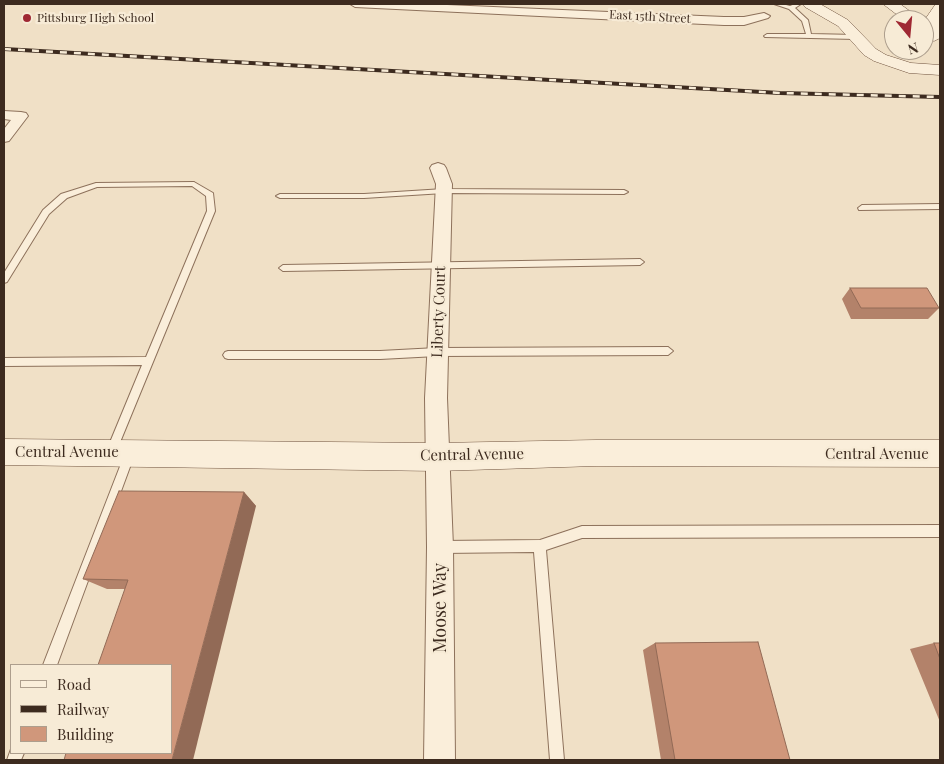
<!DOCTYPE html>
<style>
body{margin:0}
#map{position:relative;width:944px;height:764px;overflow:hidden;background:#f0e0c6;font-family:"Playfair Display",serif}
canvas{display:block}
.frame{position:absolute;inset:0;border:5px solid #3d2b1f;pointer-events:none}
.legend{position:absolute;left:10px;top:664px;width:162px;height:90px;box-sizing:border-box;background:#f7ebd6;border:1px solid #ad9e8d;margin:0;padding:6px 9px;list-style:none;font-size:15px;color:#3d2b1f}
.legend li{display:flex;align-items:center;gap:10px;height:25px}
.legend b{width:25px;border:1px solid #ad9e8d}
.north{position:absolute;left:884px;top:10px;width:50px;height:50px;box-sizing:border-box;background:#f7ebd6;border:1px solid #ad9e8d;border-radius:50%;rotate:163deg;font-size:14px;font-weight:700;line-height:20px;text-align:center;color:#3d2b1f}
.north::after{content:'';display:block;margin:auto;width:18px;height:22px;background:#9f2833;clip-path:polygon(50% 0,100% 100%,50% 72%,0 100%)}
</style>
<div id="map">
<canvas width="944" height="764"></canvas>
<div class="frame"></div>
<ul class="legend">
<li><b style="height:6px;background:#faeeda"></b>Road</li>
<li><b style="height:6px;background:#3d2b1f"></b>Railway</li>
<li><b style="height:14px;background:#d0977b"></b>Building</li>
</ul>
<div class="north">N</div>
</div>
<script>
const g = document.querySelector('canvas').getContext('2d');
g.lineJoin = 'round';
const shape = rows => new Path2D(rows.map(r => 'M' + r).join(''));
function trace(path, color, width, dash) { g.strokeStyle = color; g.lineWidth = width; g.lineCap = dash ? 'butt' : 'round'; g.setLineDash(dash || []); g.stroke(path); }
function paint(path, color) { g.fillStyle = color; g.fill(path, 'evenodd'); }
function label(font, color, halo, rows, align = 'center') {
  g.font = font + ' "Playfair Display",serif'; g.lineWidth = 4.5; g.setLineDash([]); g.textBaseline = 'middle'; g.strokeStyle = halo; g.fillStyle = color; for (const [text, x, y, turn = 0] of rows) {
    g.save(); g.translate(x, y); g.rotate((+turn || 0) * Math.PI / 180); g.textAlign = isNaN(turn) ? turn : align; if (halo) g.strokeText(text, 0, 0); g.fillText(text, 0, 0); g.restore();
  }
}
const lane = shape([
 [774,4,782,4,790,6,795,4,801,4,795,8,808,20,811,34,856,35,859,37,856,39,765,37,764,36,767,34,806,34,802,21,789,9,774,4],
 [194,182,213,193,215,211,116,452,115,455,111,457,107,455,106,452,142,365,4,366,4,358,146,357,207,211,206,196,192,186,97,187,67,198,49,214,7,282,4,283,4,273,43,210,61,194,96,183,194,182],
 [444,189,624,190,628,192,624,194,444,193,364,198,280,198,276,196,280,194,364,194,444,189],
 [862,205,940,204,940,209,859,210,858,208,862,205],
 [640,259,644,262,640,265,283,271,279,268,283,265,640,259],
 [668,347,673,351,668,355,437,356,380,359,228,359,225,358,223,355,225,352,228,351,380,351,437,348,668,347],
 [129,451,133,453,134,456,57,665,43,665,124,456,125,453,129,451],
 [940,525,940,537,582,538,546,550,564,760,550,760,534,552,441,553,437,551,435,547,437,543,441,541,540,540,582,526,940,525],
 [11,749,11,753,24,753,21,760,7,760,11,749]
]);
const street = shape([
 [350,4,424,4,724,17,744,17,764,13,770,16,768,18,744,25,724,25,355,7,350,4],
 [4,111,21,112,26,113,28,116,9,141,4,142,4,129,11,120,4,119,4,111],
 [438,163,444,165,446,168,452,184,447,398,453,547,455,760,424,760,427,547,425,398,436,184,430,168,432,165,438,163]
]);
const secondary = shape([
 [803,4,820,4,848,20,876,49,886,55,911,63,940,65,940,75,909,73,874,61,864,55,838,26,805,7,803,4],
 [883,4,900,4,922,20,904,20,883,4],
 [940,4,940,38,934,41,928,39,926,36,926,18,935,5,940,4],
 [4,439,437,443,596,440,940,440,940,467,596,466,437,471,4,465,4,439]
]);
const rail = shape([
 [4,49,780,93,940,97]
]);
const wall = shape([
 [850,288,939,308,928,319,851,319,842,299],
 [244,492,256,506,125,589,107,589,83,579],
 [655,643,790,760,661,760,643,650],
 [934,643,940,643,940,722,910,649]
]);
const shadedWall = shape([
 [244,492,256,506,193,760,172,760]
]);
const building = shape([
 [850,288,927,288,939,308,861,308,850,288],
 [119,491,244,492,172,760,64,760,66,753,171,753,171,665,98,665,128,580,83,579,119,491],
 [758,642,790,760,675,760,655,643,758,642],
 [934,643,940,643,940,659,934,643]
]);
const markers = [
 [27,18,5,"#9f2833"]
];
const farStreetnames = [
 ["East 15th Street",650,17,3]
];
const farPoinames = [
 ["Pittsburg High School",37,18]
];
const streetNames = [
 ["Liberty Court",439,312,-88],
 ["Central Avenue",67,452],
 ["Central Avenue",877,454],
 ["Central Avenue",472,455,-1]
];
const nearStreetnames = [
 ["Moose Way",440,608,-90]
];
trace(lane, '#8d715b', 2);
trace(street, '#8d715b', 2);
trace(secondary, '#6f523e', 1);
paint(lane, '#faeeda');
paint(street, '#faeeda');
paint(secondary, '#faeeda');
trace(rail, '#3d2b1f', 4);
trace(rail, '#f7ebd6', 2.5, [7]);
paint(wall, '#b3826a');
paint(shadedWall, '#926a56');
paint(building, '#d0977b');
trace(building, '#926a56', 1);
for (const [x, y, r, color] of markers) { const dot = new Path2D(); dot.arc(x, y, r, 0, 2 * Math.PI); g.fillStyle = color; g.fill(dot); trace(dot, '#f7ebd6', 2); }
label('12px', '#3d2b1f', '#f7ebd6', farStreetnames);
label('12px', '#3d2b1f', '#f7ebd6', farPoinames, 'left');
label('15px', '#3d2b1f', '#f7ebd6', streetNames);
label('18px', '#3d2b1f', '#f7ebd6', nearStreetnames);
</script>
